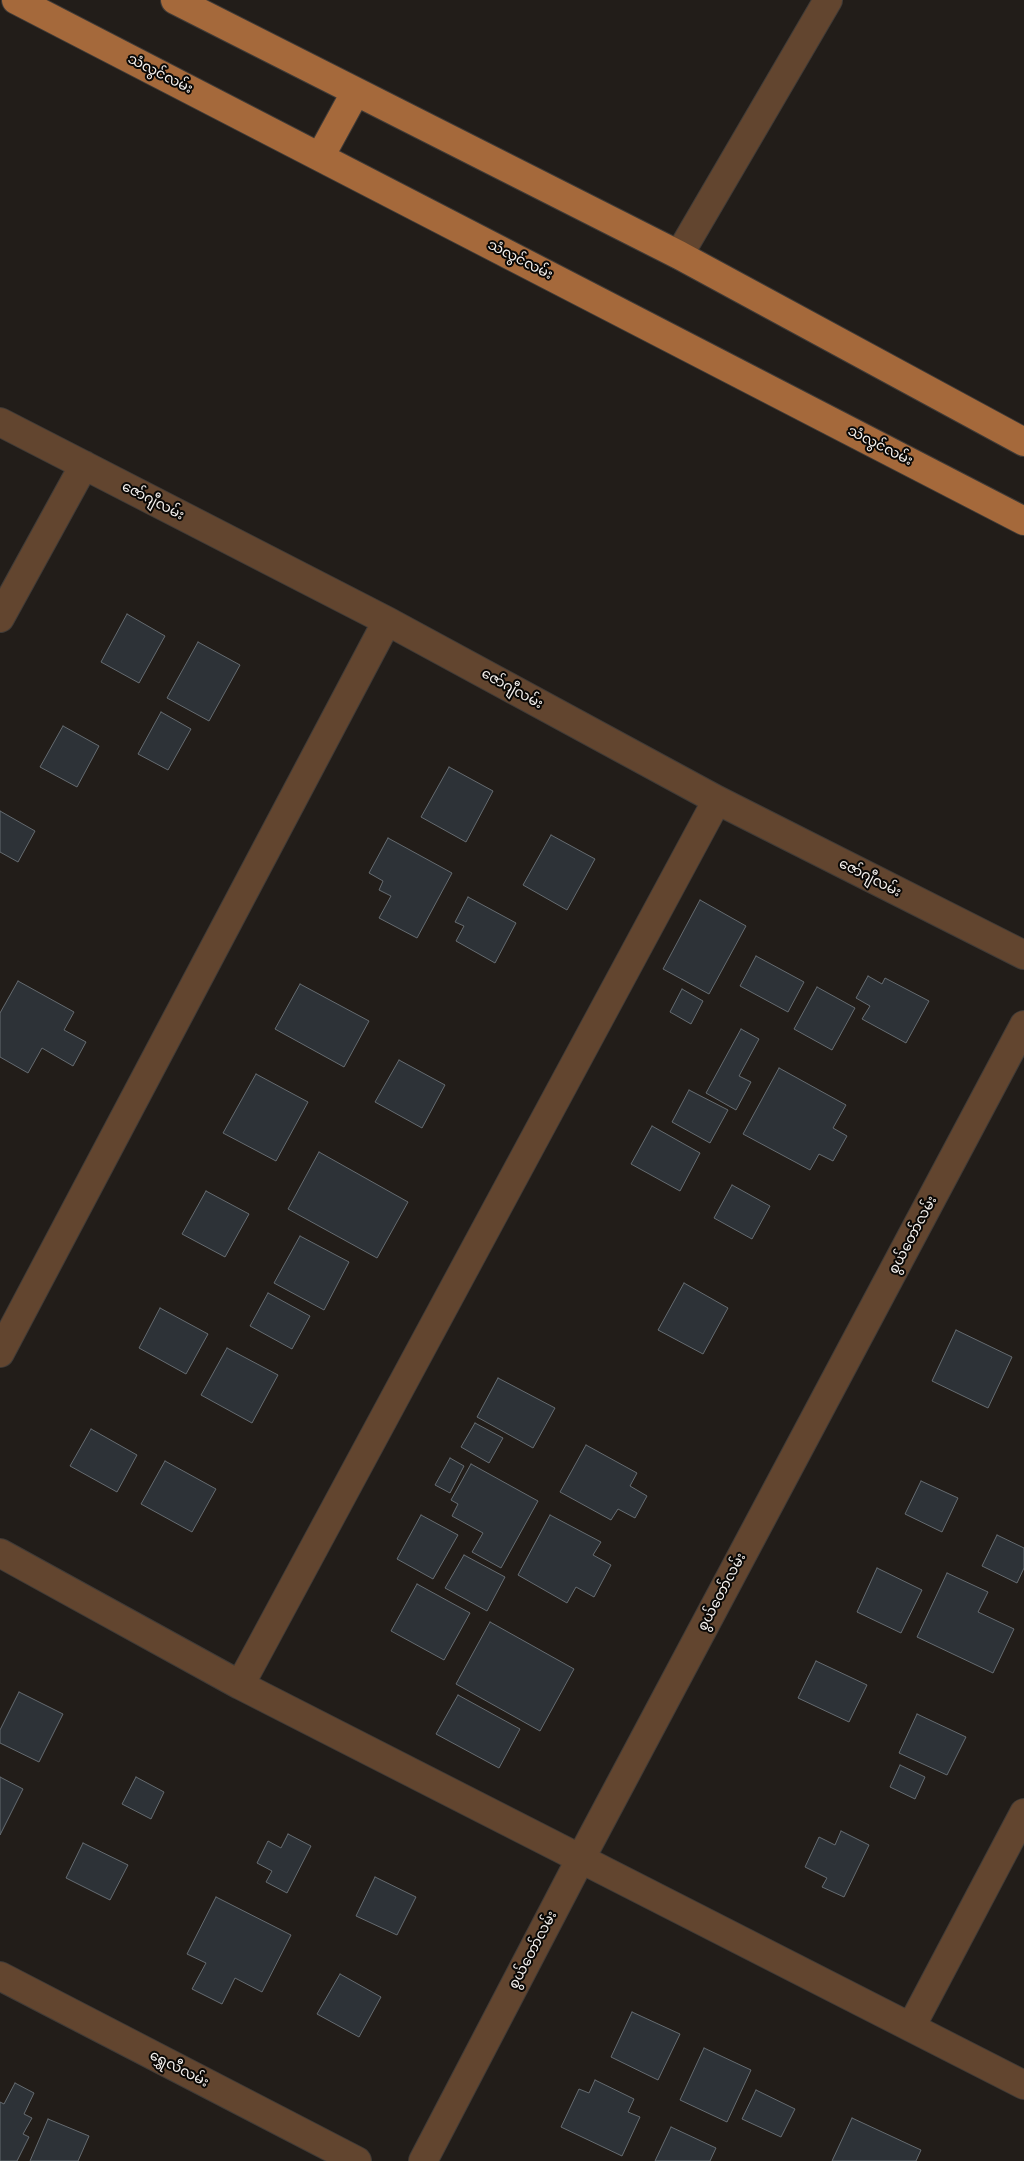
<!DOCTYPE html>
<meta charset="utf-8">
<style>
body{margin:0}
canvas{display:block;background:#221d19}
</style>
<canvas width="1024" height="2161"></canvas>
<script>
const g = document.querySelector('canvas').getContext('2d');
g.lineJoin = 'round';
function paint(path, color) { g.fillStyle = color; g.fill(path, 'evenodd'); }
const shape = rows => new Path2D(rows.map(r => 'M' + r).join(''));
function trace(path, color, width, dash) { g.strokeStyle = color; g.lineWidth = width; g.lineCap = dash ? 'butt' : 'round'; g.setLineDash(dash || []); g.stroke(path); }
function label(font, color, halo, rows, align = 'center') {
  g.font = font + ' "Libre Baskerville","Noto Sans Myanmar",serif'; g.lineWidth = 4; g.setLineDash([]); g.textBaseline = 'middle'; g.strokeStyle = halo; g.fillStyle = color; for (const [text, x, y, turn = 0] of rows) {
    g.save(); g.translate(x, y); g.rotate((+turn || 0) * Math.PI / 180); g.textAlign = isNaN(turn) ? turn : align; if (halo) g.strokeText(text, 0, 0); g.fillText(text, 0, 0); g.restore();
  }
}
const building = shape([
 [127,614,165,636,139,683,101,662,127,614],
 [198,642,240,665,209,721,167,698,198,642],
 [161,712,191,729,168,770,138,754,161,712],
 [63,726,99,746,77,787,40,767,63,726],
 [449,767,493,791,466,842,421,817,449,767],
 [0,811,35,831,18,862,0,852,0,811],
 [551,835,595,859,567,910,523,885,551,835],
 [388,838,452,873,417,938,379,918,391,896,379,890,383,881,369,873,388,838],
 [468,897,516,923,495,963,456,941,464,926,455,922,468,897],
 [700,900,746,926,709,994,663,969,700,900],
 [756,956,804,982,788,1012,740,986,756,956],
 [868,976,882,984,885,978,929,1001,906,1043,862,1019,870,1006,856,998,868,976],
 [18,981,74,1012,64,1030,86,1042,73,1066,42,1048,28,1073,0,1057,0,1013,18,981],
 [300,984,369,1021,344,1067,275,1029,300,984],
 [817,987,855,1008,832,1050,794,1029,817,987],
 [682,989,703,1001,691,1024,670,1012,682,989],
 [741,1029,759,1039,739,1076,751,1082,736,1110,706,1093,741,1029],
 [399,1060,445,1085,422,1128,375,1102,399,1060],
 [779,1068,846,1105,833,1128,847,1136,833,1161,819,1154,810,1170,743,1134,779,1068],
 [256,1074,308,1102,276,1161,223,1133,256,1074],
 [689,1090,728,1110,710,1143,672,1122,689,1090],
 [652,1126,700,1153,680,1191,631,1164,652,1126],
 [319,1152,408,1202,377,1258,288,1209,319,1152],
 [732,1185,770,1206,752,1239,714,1218,732,1185],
 [206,1191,249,1214,225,1257,182,1234,206,1191],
 [300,1236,349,1262,324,1310,274,1283,300,1236],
 [684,1283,728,1308,703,1354,658,1330,684,1283],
 [268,1293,310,1316,292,1349,250,1326,268,1293],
 [160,1308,208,1334,186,1374,139,1348,160,1308],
 [956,1330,1012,1357,988,1408,932,1381,956,1330],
 [227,1348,278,1375,252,1423,201,1395,227,1348],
 [498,1378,555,1408,533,1448,477,1417,498,1378],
 [475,1423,503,1438,489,1463,461,1447,475,1423],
 [91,1429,137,1455,117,1492,70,1466,91,1429],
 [586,1445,637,1473,630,1486,647,1496,635,1518,618,1509,611,1520,560,1492,586,1445],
 [450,1458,464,1466,450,1493,435,1485,450,1458],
 [165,1461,216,1489,192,1532,141,1504,165,1461],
 [471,1464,538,1501,501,1568,472,1552,483,1533,452,1516,458,1504,451,1500,471,1464],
 [921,1481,958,1498,942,1532,905,1514,921,1481],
 [421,1515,458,1535,433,1579,397,1559,421,1515],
 [550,1515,601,1542,593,1555,611,1565,594,1597,576,1587,567,1603,518,1575,550,1515],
 [997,1535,1024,1548,1024,1568,1017,1583,982,1566,997,1535],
 [464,1555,505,1577,487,1611,445,1588,464,1555],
 [877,1568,922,1590,901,1633,857,1612,877,1568],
 [947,1573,988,1592,978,1612,1014,1629,993,1673,917,1637,947,1573],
 [417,1584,470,1613,444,1660,391,1631,417,1584],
 [490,1622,574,1669,540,1731,456,1684,490,1622],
 [816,1661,867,1685,849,1722,798,1698,816,1661],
 [19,1692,63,1714,39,1762,0,1743,0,1730,19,1692],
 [458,1695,520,1729,499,1768,436,1734,458,1695],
 [917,1714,966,1737,947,1775,899,1753,917,1714],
 [900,1765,925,1777,915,1799,890,1787,900,1765],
 [0,1777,23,1789,0,1835,0,1777],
 [136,1777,164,1792,151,1819,122,1804,136,1777],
 [841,1831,869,1845,844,1897,822,1887,827,1878,805,1867,819,1837,835,1845,841,1831],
 [288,1834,311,1846,287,1893,266,1882,272,1871,257,1863,268,1841,281,1848,288,1834],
 [83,1843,128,1865,110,1900,66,1878,83,1843],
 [375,1877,416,1897,397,1935,356,1916,375,1877],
 [216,1897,291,1935,262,1992,235,1978,222,2004,192,1989,206,1963,187,1954,216,1897],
 [340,1974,381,1997,359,2037,317,2014,340,1974],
 [632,2012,680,2034,658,2080,611,2057,632,2012],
 [704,2048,751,2070,727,2122,680,2100,704,2048],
 [595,2080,634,2099,628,2112,640,2117,622,2156,561,2127,579,2089,589,2093,595,2080],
 [15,2083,34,2093,24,2114,32,2118,23,2134,29,2137,17,2161,0,2161,0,2102,4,2104,15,2083],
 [756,2090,795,2109,781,2137,742,2119,756,2090],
 [852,2118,921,2150,916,2161,832,2161,852,2118],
 [48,2119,89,2136,78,2161,30,2161,48,2119],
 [671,2127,716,2148,710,2161,655,2161,671,2127]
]);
const minor = shape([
 [679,255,828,0],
 [0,422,387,621,717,800,1024,955],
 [0,618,84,465],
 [0,1353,387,621],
 [0,1553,240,1685,1024,2085],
 [240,1685,717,800],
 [0,1976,357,2161],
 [911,2027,1024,1813],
 [423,2161,581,1858,1024,1025]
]);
const major = shape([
 [16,0,1024,521],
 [175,0,679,255,1024,442],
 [320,157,355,93]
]);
const streetNames = [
 ["သံလွင်လမ်း",160,74,27],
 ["သံလွင်လမ်း",520,260,27],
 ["သံလွင်လမ်း",880,446,27],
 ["ဇော်ဂျီလမ်း",153,501,27],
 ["ဇော်ဂျီလမ်း",512,689,29],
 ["ဇော်ဂျီလမ်း",870,878,27],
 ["စွယ်တော်လမ်း",913,1235,-62],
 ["စွယ်တော်လမ်း",722,1592,-62],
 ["စွယ်တော်လမ်း",533,1950,-62],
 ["ရွှေလီလမ်း",179,2069,27]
];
paint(building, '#2d3237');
trace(building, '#656b70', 1);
trace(minor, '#403b37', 30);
trace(major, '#403b37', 30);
trace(minor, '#62452f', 28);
trace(major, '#a5693b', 28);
label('14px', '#f5f1ee', '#0a0806', streetNames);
</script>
